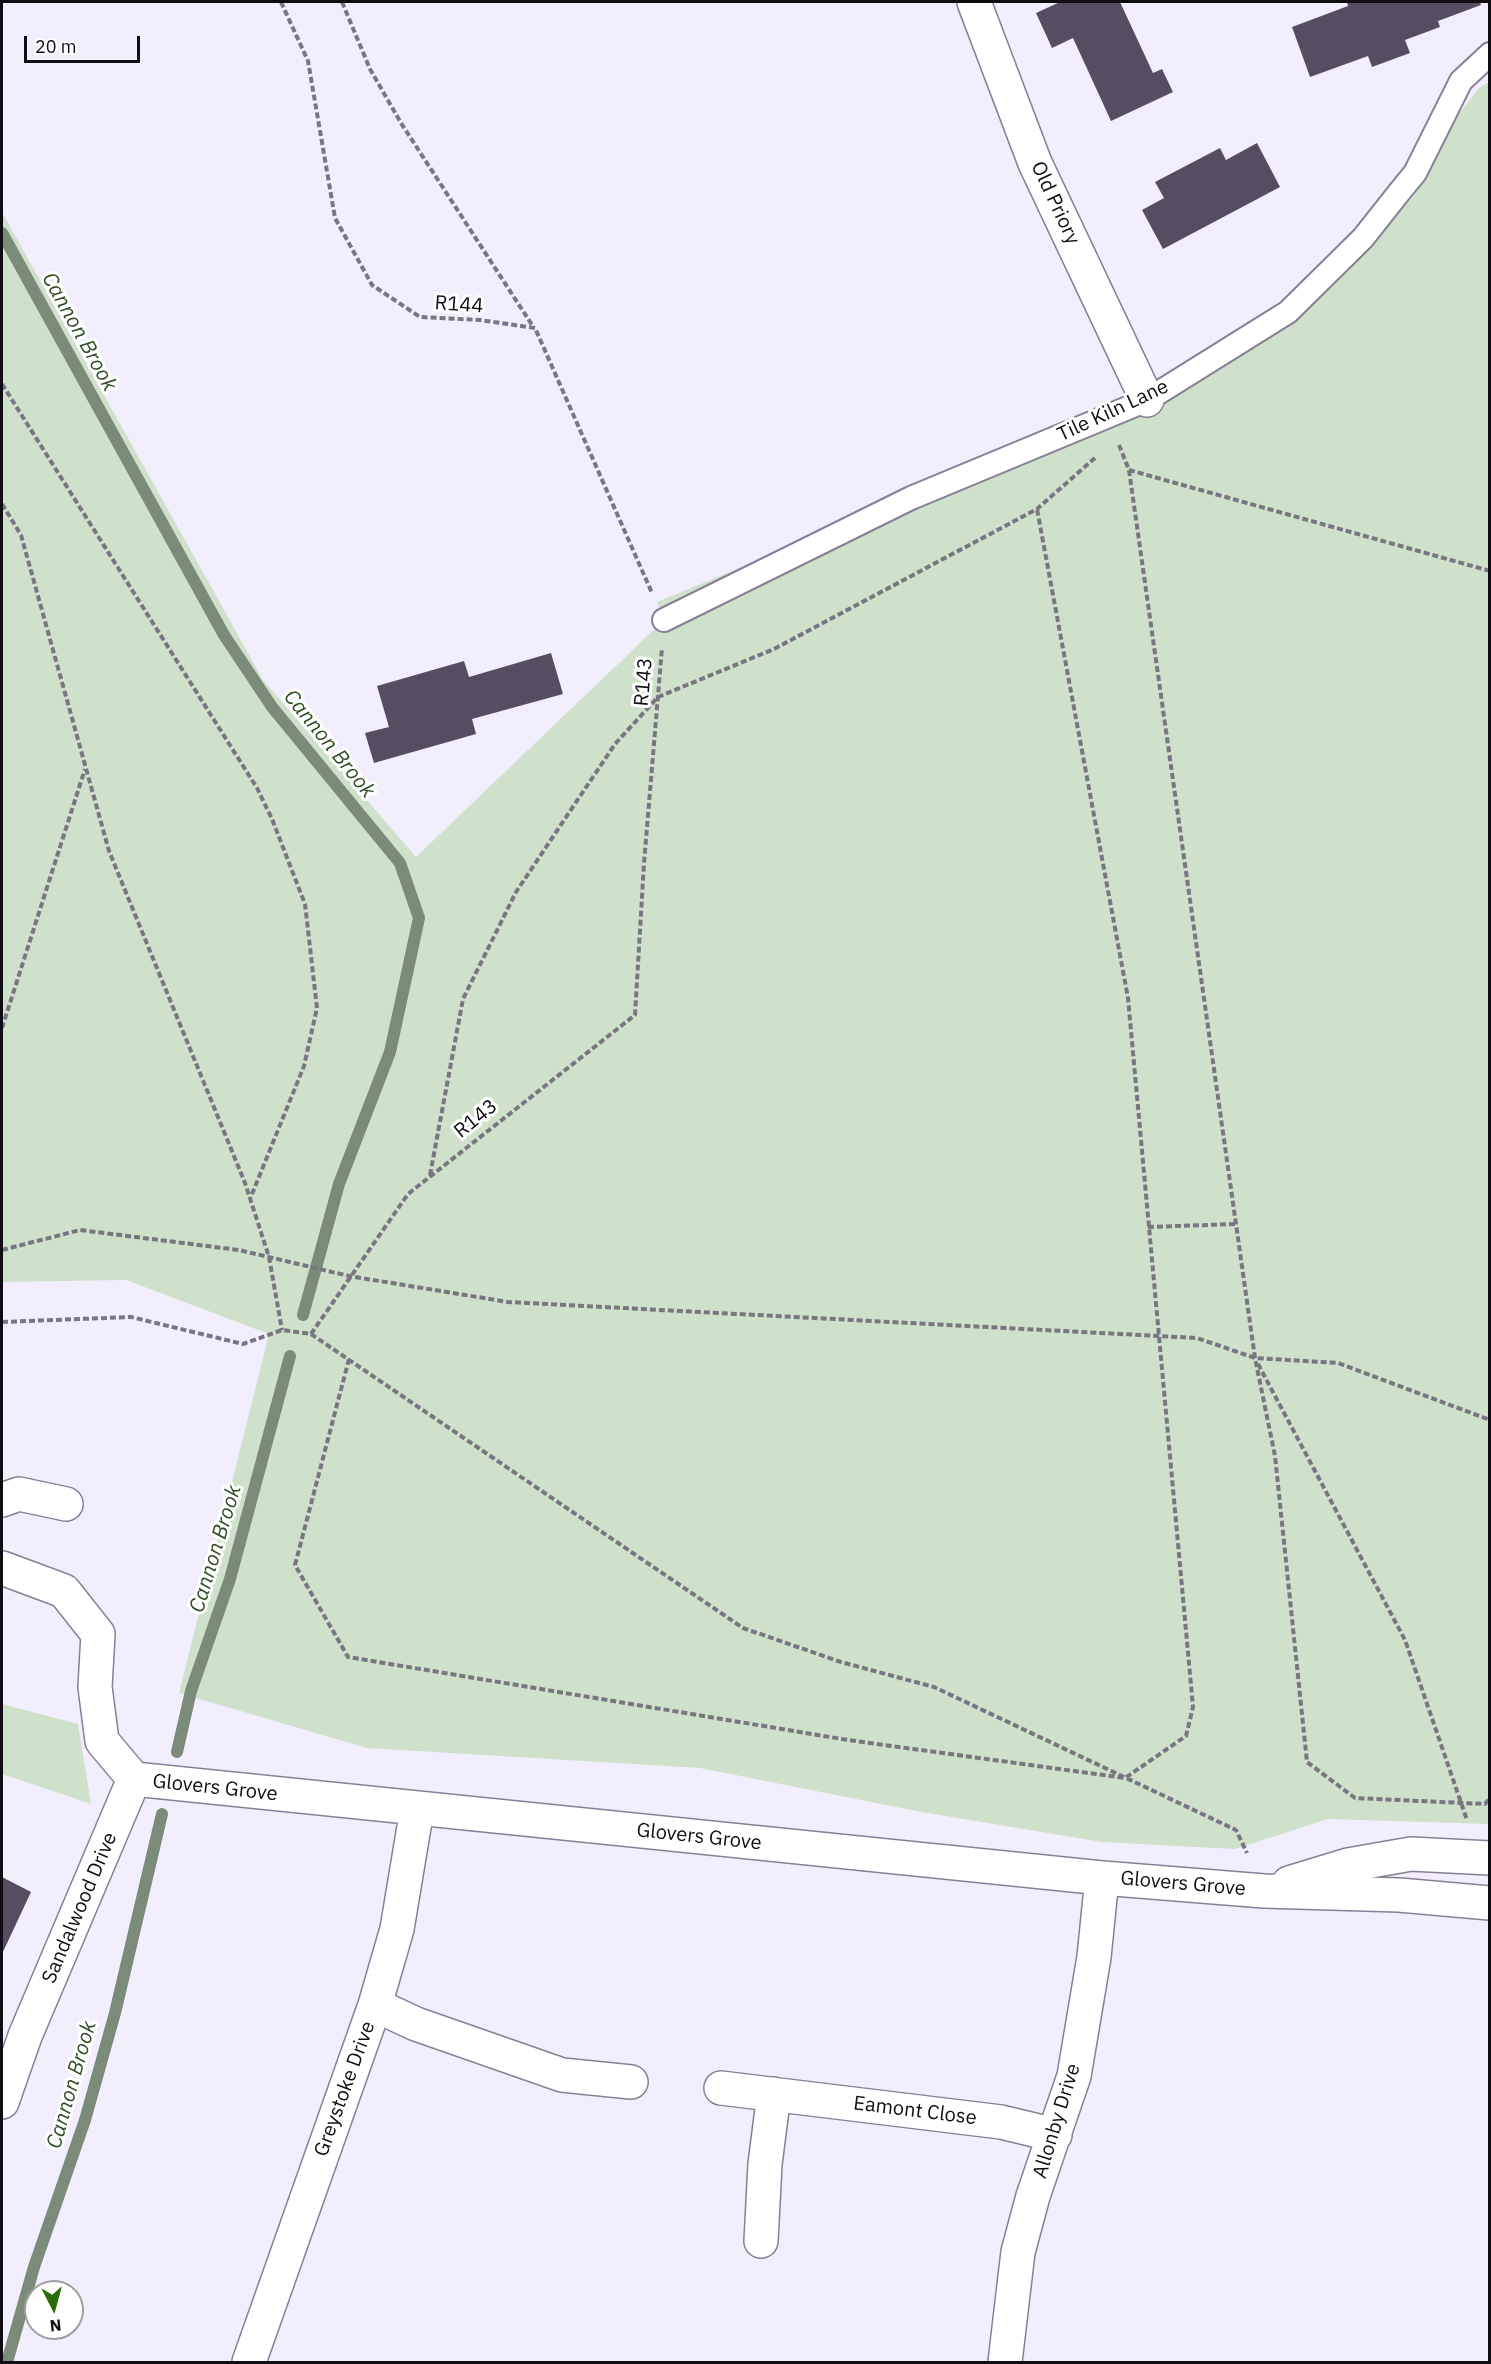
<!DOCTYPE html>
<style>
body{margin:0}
#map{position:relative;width:1491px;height:2364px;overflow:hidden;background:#f3eefe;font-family:"IBM Plex Sans",sans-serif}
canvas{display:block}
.frame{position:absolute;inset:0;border:3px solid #0f0c14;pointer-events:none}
.north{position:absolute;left:24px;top:2280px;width:60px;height:60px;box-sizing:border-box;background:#fff;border:2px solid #9f9ea1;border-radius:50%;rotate:174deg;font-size:16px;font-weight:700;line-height:24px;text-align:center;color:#0f0c14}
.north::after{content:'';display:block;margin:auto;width:21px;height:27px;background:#286d08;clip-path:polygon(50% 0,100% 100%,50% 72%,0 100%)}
.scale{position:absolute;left:24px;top:36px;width:116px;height:27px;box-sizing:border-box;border:3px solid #0f0c14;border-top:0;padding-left:8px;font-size:18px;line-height:21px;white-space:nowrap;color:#0f0c14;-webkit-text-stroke:4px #fff;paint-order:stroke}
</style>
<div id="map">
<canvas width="1491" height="2364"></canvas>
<div class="frame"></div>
<div class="north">N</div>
<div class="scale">20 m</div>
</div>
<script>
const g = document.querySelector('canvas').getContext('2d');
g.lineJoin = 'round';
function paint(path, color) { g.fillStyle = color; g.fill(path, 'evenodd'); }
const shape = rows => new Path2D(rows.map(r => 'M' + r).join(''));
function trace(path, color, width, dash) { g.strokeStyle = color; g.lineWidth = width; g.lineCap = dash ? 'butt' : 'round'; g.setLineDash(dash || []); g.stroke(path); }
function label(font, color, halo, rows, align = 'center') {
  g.font = font + ' "IBM Plex Sans",sans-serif'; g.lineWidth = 6; g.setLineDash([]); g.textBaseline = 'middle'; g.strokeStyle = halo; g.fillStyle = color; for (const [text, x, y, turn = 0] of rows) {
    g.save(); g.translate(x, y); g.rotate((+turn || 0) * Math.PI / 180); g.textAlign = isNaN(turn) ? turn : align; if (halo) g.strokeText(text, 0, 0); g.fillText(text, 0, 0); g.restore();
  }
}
const green = shape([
 [1489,82,1489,1824,1328,1819,1235,1849,1102,1842,916,1811,700,1768,367,1748,179,1693,269,1334,126,1280,2,1282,2,212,263,680,416,857,664,620,657,602,1096,421,1302,316,1413,197,1448,128,1479,88],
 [2,1704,78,1724,91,1804,2,1774]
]);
const stream = shape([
 [2,233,224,635,272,707,400,863,419,918,390,1052,339,1184,303,1315],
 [177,1752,191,1691,230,1579,290,1356],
 [7,2362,34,2267,85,2120,115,2013,162,1814]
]);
const building = shape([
 [1060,2,1120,2,1153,73,1162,69,1173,92,1111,121,1073,38,1052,48,1036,13],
 [1347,2,1480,2,1481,5,1438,21,1440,27,1405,40,1410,53,1372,67,1368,56,1310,77,1292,27,1348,6],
 [1257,143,1280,187,1163,249,1142,210,1164,198,1155,182,1220,148,1226,160],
 [551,653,563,694,472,719,476,734,374,763,365,733,389,727,377,686,464,661,469,677],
 [2,1877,31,1892,2,1954]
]);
const path = shape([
 [281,2,308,61,335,218,372,285,420,317,480,320,535,328,652,593],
 [342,2,370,69,401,123,534,328],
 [2,384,257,788,272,819,305,904,317,1008,304,1066,250,1199],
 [1119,445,1129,470,1255,1358,1275,1456,1307,1762,1355,1798,1485,1804,1490,1798],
 [1129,470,1490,571],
 [2,504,21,535,109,851,245,1183,269,1257,282,1330],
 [2,1028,85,769],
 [430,1175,463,999,516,892,615,744,658,697,774,649,1037,509,1096,457],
 [1148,1227,1236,1224],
 [2,1250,80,1230,239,1250,349,1276,508,1302,1197,1338,1255,1358,1338,1363,1490,1420],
 [2,1322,131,1317,243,1344,282,1330,311,1334,408,1194,635,1015,644,863,662,648],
 [311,1334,743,1628,841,1662,934,1687,1236,1830,1247,1853],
 [349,1359,295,1565,348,1657,848,1740,1125,1778,1186,1736,1193,1707,1128,998,1037,509],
 [1258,1364,1405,1640,1467,1820]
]);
const service = shape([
 [664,620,911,498,1147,400,1288,312,1363,238,1401,190,1415,173,1461,81,1490,54]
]);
const minor = shape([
 [974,2,1035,163,1147,400],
 [2,1500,19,1494,66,1504],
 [2,1568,64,1591,98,1634,95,1687,102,1741,134,1779],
 [134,1779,1102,1878,1264,1891,1399,1895,1490,1903],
 [1289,1883,1348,1865,1411,1854,1490,1858],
 [375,2005,416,2024,562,2075,631,2082],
 [721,2088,1001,2122,1055,2135],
 [2,2102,25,2036,134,1779],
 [761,2241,765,2164,774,2094],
 [249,2362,375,2005,397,1929,417,1809],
 [1005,2362,1018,2252,1033,2196,1074,2076,1094,1957,1102,1878]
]);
const streetNames = [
 ["Old Priory",1055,203,65],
 ["R144",459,305,4],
 ["Tile Kiln Lane",1113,411,-25],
 ["R143",644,682,-85],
 ["R143",476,1119,-39],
 ["Glovers Grove",215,1788,6],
 ["Glovers Grove",699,1837,6],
 ["Glovers Grove",1183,1884,5],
 ["Sandalwood Drive",80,1908,-67],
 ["Greystoke Drive",345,2089,-70],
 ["Eamont Close",915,2111,7],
 ["Allonby Drive",1057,2121,-73]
];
const waterNames = [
 ["Cannon Brook",79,332,61],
 ["Cannon Brook",329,744,51],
 ["Cannon Brook",216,1549,-73],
 ["Cannon Brook",72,2085,-74]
];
paint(green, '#cfe1ca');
trace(stream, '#7c8a79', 12);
paint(building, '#554e63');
trace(service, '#877f96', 26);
trace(minor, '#877f96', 36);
trace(path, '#797581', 4, [6, 3]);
trace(service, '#fff', 22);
trace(minor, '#fff', 33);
label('20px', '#0f0c14', '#fff', streetNames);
label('italic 21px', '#2e4e24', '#fff', waterNames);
</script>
